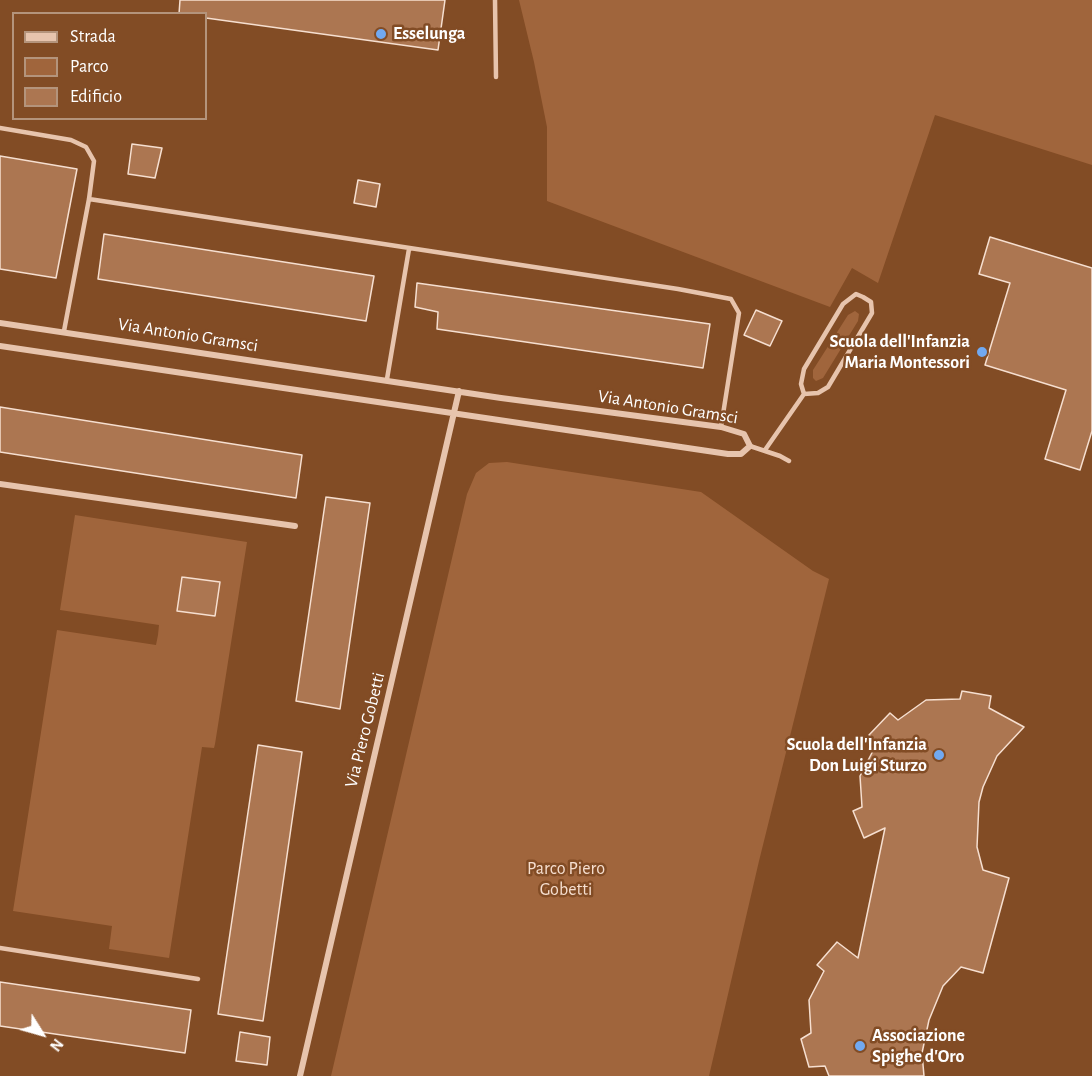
<!DOCTYPE html>
<style>
body{margin:0}
#map{position:relative;width:1092px;height:1076px;overflow:hidden;background:#824c25;font-family:"Alegreya Sans",sans-serif}
canvas{display:block}
.legend{position:absolute;left:12px;top:12px;width:195px;height:108px;box-sizing:border-box;background:#824c25;border:2px solid #b4947c;margin:0;padding:8px 10px;list-style:none;font-size:18px;color:#fff}
.legend li{display:flex;align-items:center;gap:12px;height:30px}
.legend b{width:30px;border:2px solid #b4947c}
.north{position:absolute;left:12px;top:1004px;width:60px;height:60px;-webkit-text-stroke:4px #824c25;paint-order:stroke;rotate:127deg;font-size:16px;font-weight:700;line-height:24px;text-align:center;color:#fff}
.north::after{content:'';display:block;margin:auto;width:21px;height:27px;background:#fff;clip-path:polygon(50% 0,100% 100%,50% 72%,0 100%)}
</style>
<div id="map">
<canvas width="1092" height="1076"></canvas>
<ul class="legend">
<li><b style="height:8px;background:#e7c4ad"></b>Strada</li>
<li><b style="height:16px;background:#a0653c"></b>Parco</li>
<li><b style="height:16px;background:#ac7651"></b>Edificio</li>
</ul>
<div class="north">N</div>
</div>
<script>
const g = document.querySelector('canvas').getContext('2d');
g.lineJoin = 'round';
function paint(path, color) { g.fillStyle = color; g.fill(path, 'evenodd'); }
const shape = rows => new Path2D(rows.map(r => 'M' + r).join(''));
function trace(path, color, width, dash) { g.strokeStyle = color; g.lineWidth = width; g.lineCap = dash ? 'butt' : 'round'; g.setLineDash(dash || []); g.stroke(path); }
function label(font, color, halo, rows, align = 'center') {
  g.font = font + ' "Alegreya Sans",sans-serif'; g.lineWidth = 5; g.setLineDash([]); g.textBaseline = 'middle'; g.strokeStyle = halo; g.fillStyle = color; for (const [text, x, y, turn = 0] of rows) {
    g.save(); g.translate(x, y); g.rotate((+turn || 0) * Math.PI / 180); g.textAlign = isNaN(turn) ? turn : align; if (halo) g.strokeText(text, 0, 0); g.fillText(text, 0, 0); g.restore();
  }
}
const green = shape([
 [519,0,1092,0,1092,165,935,115,878,283,852,268,830,307,547,201,547,127,534,62],
 [855,311,859,314,858,321,823,378,816,381,813,378,813,370,848,315],
 [507,462,701,492,813,571,829,579,759,861,709,1076,331,1076,467,494,476,473,489,463],
 [75,515,247,542,215,744,214,748,202,747,169,958,109,949,112,926,13,911,57,630,156,645,158,635,159,625,60,610]
]);
const building = shape([
 [180,0,445,0,438,50,206,18,206,14,179,14,180,0],
 [132,144,162,148,155,178,128,174,132,144],
 [0,156,77,169,56,278,0,269,0,156],
 [358,180,380,184,376,207,354,203,358,180],
 [104,234,374,276,366,321,98,279,104,234],
 [990,237,1092,268,1092,431,1080,470,1045,459,1066,390,985,365,1010,283,979,274,990,237],
 [417,283,710,324,703,368,437,329,438,312,415,307,417,283],
 [756,310,782,321,770,346,744,335,756,310],
 [0,407,302,455,296,498,0,452,0,407],
 [326,497,370,503,340,709,296,701,326,497],
 [182,577,220,582,215,616,177,611,182,577],
 [962,691,991,696,989,708,1024,727,997,756,983,787,979,802,977,847,983,870,1009,878,983,973,961,967,943,986,929,1020,922,1053,924,1076,829,1076,825,1066,809,1067,801,1039,811,1033,809,1000,824,971,817,965,837,942,858,958,885,828,864,838,853,811,862,807,860,776,877,743,869,735,890,713,898,720,926,700,960,699,962,691],
 [258,745,302,752,263,1021,218,1014,258,745],
 [0,982,191,1010,185,1053,0,1026,0,982],
 [240,1032,270,1037,267,1065,236,1061,240,1032]
]);
const lane = shape([
 [495,0,496,77],
 [0,128,71,140,86,147,94,161,89,199,64,331],
 [89,199,678,289,731,299,739,313,721,427],
 [387,379,409,249],
 [750,446,780,456,789,461],
 [765,450,804,394,801,384,804,369,843,304,856,294,863,297,871,302,872,313,828,387,818,393,804,394],
 [0,948,198,979]
]);
const street = shape([
 [0,323,501,398,721,427,744,434,750,446,741,454,728,454,0,346],
 [0,484,295,526],
 [300,1076,459,391]
]);
const markers = [
 [381,34,6,"#71a9f1"],
 [982,352,6,"#71a9f1"],
 [939,755,6,"#71a9f1"],
 [860,1046,6,"#71a9f1"]
];
const poiNames = [
 ["Esselunga",393,34],
 ["Scuola dell'Infanzia",970,342,"right"],
 ["Maria Montessori",970,363,"right"],
 ["Scuola dell'Infanzia",927,745,"right"],
 ["Don Luigi Sturzo",927,766,"right"],
 ["Associazione",872,1036],
 ["Spighe d'Oro",872,1057]
];
const streetNames = [
 ["Via Antonio Gramsci",188,335,9],
 ["Via Antonio Gramsci",668,407,9],
 ["Via Piero Gobetti",365,730,-76]
];
const parkNames = [
 ["Parco Piero",566,869],
 ["Gobetti",566,890]
];
paint(green, '#a0653c');
paint(building, '#ac7651');
trace(building, '#f6dfd0', 1.5);
trace(lane, '#e7c4ad', 4.5);
trace(street, '#e7c4ad', 6);
for (const [x, y, r, color] of markers) { const dot = new Path2D(); dot.arc(x, y, r, 0, 2 * Math.PI); g.fillStyle = color; g.fill(dot); trace(dot, '#824c25', 2); }
label('bold 18px', '#fff', '#824c25', poiNames, 'left');
label('18px', '#fff', '#824c25', streetNames);
label('18px', '#f6dfd0', '#824c25', parkNames);
</script>
